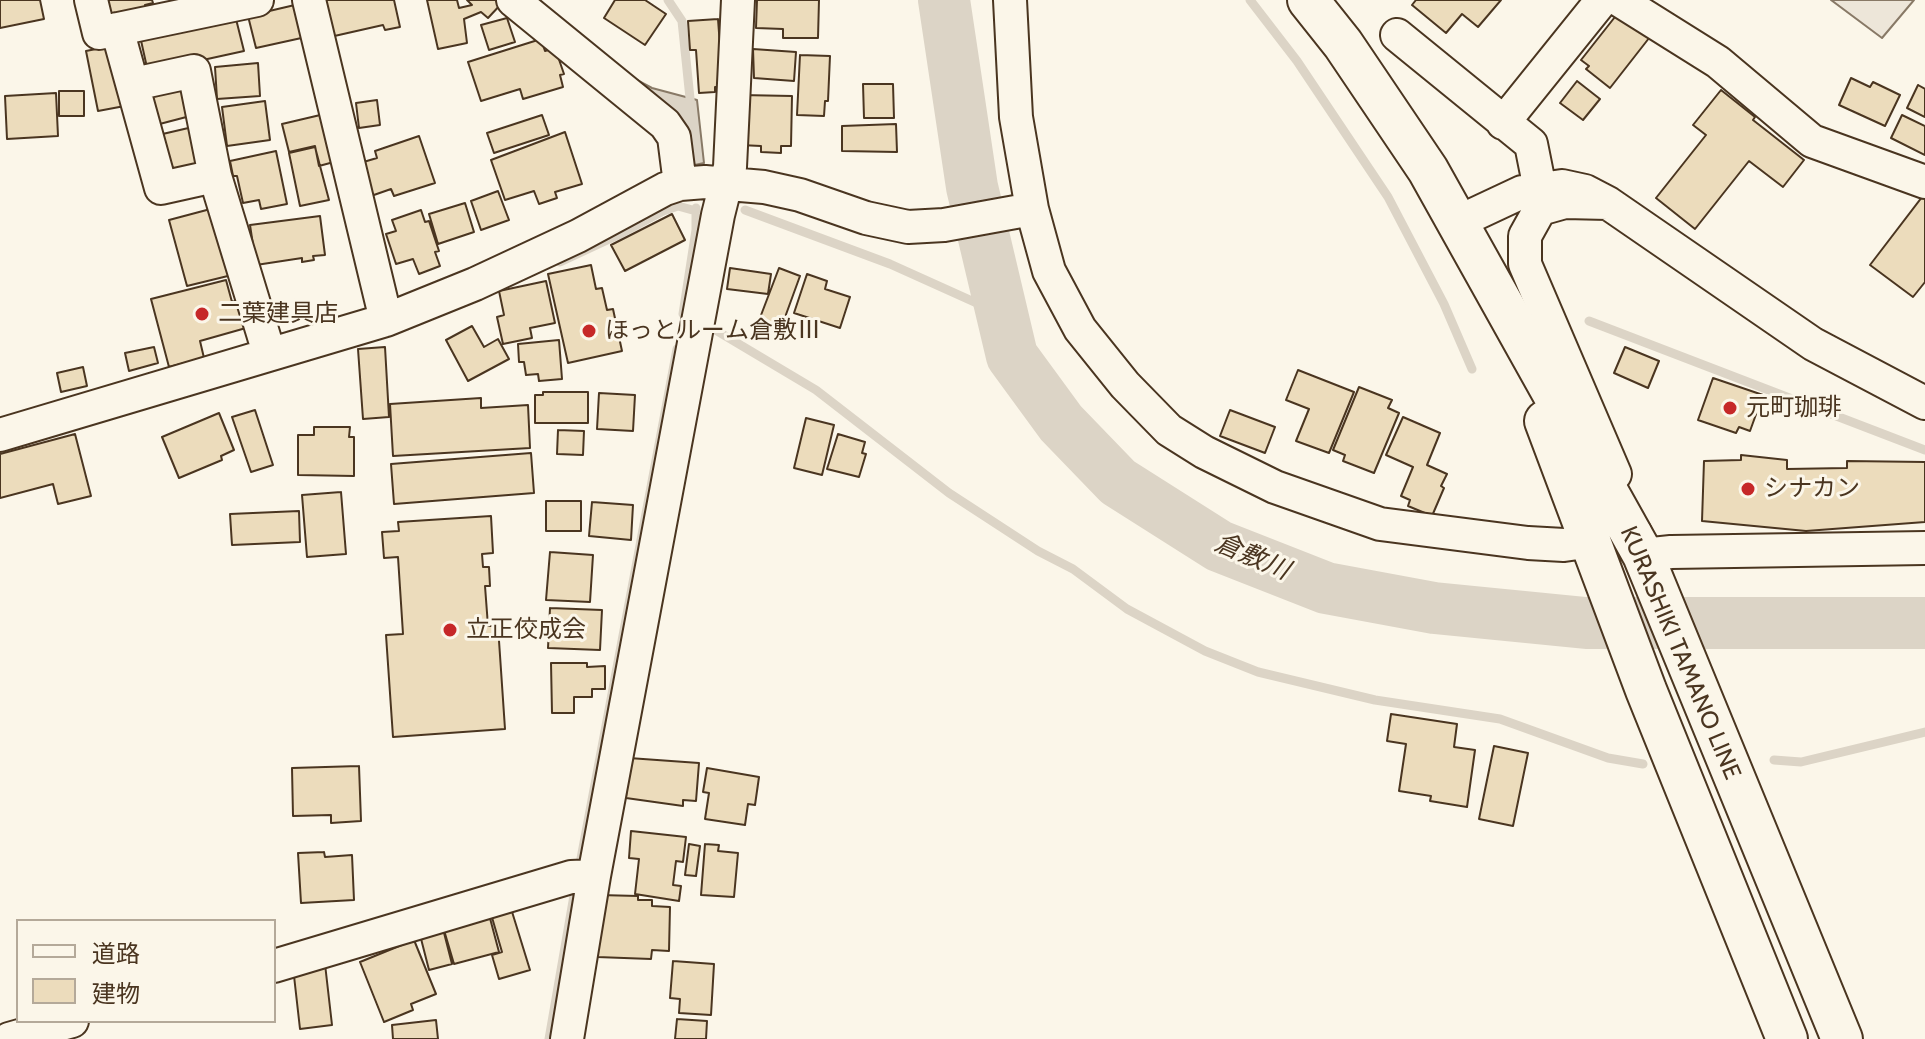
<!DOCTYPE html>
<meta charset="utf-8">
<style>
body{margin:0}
#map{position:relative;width:1925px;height:1039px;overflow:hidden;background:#fbf6e9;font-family:Cabin,"Noto Sans JP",sans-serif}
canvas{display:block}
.legend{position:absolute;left:16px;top:919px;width:260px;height:104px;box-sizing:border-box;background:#fbf6e9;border:2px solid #b4a999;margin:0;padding:10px 14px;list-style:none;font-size:24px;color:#4a3520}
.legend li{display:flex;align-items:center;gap:16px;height:40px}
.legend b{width:40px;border:2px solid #b4a999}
</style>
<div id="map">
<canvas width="1925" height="1039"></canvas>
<ul class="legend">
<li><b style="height:10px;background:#fbf6e9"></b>道路</li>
<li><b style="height:22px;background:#ecdcbc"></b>建物</li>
</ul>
</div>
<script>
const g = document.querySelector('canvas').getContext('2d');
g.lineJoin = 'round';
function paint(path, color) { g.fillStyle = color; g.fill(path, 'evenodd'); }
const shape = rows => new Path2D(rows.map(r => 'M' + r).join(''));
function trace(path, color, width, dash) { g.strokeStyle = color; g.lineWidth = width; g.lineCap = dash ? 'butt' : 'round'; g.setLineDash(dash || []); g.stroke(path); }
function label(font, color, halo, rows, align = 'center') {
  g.font = font + ' Cabin,"Noto Sans JP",sans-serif'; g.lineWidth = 6; g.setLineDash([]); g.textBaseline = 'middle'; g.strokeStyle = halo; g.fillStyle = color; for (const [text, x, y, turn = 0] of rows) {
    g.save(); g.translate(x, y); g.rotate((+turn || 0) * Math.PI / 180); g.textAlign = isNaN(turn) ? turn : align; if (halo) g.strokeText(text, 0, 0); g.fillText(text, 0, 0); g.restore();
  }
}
const green = shape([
 [1831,0,1914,0,1882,38,1831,0]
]);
const water = shape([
 [635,79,652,88,697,100,704,163,690,166,635,79]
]);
const stream = shape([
 [668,0,682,21,691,108],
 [1250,0,1297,61,1388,197,1444,304,1472,369],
 [745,210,890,264,1001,314],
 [560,262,618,235,663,211,678,206,696,211],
 [685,315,683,314,696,230,696,208],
 [1589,321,1925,450],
 [712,328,816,390,949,493,1038,551,1073,569,1127,609,1205,651,1258,672,1375,700,1500,719,1608,758,1643,764],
 [1774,760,1801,762,1925,732],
 [579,869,677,349],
 [549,1039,576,884]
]);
const river = shape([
 [944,0,972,187,1012,356,1061,423,1118,482,1219,546,1326,588,1434,608,1586,623,1925,623]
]);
const building = shape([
 [0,0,40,0,44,19,0,28,0,0],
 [104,0,152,0,153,3,145,5,148,16,108,16,104,0],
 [322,0,394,0,400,27,385,30,383,25,330,37,322,0],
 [427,0,457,0,459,8,472,5,467,0,500,0,503,2,488,18,481,12,464,19,467,43,438,49,427,0],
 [615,0,645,0,666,14,645,45,604,18,615,0],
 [757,0,819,0,818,38,783,38,783,29,756,28,757,0],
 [1416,0,1501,0,1478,27,1462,14,1446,33,1412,5,1416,0],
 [299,4,306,37,256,48,248,16,299,4],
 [1622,8,1653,33,1610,88,1586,69,1589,66,1581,60,1622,8],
 [235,15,244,51,148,72,140,36,235,15],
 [507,18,515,42,489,50,481,25,507,18],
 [718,19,723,87,715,87,715,92,699,93,696,50,690,50,688,21,718,19],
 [541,39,545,51,555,48,564,74,560,75,563,87,523,99,520,89,481,101,468,62,541,39],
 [116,45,130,105,98,111,86,51,116,45],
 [753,49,796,52,794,81,754,78,753,49],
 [800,55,830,56,828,101,825,101,824,116,797,115,800,55],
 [258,63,260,96,217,99,215,67,258,63],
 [184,74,194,115,152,126,142,84,184,74],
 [1851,78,1870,87,1873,82,1900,95,1885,126,1839,105,1851,78],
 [1577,81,1600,99,1583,120,1560,103,1577,81],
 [863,84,893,84,894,118,864,118,863,84],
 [1918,85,1925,89,1925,117,1907,108,1918,85],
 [1721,90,1755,117,1753,120,1804,160,1783,187,1749,161,1695,229,1656,198,1706,135,1693,125,1721,90],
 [59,91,84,91,84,116,59,116,59,91],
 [56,93,58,136,7,139,5,96,56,93],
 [741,95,792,96,791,146,781,146,781,153,761,152,761,146,740,145,741,95],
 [377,100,380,125,359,128,356,103,377,100],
 [265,101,270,140,227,146,222,107,265,101],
 [333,112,345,159,319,166,315,146,289,152,282,124,333,112],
 [542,115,549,135,494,153,487,133,542,115],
 [1902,115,1925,126,1925,155,1891,138,1902,115],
 [896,124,897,152,842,151,842,126,896,124],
 [197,126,205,163,163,173,154,136,197,126],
 [565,132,582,184,555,192,557,198,539,204,534,191,505,200,491,160,565,132],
 [419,136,435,183,394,196,391,189,371,196,360,163,377,158,375,151,419,136],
 [315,147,329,200,300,206,289,153,315,147],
 [276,151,287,204,261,209,259,200,243,203,237,176,233,176,230,161,276,151],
 [498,191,509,220,481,230,471,201,498,191],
 [1925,193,1925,282,1913,297,1870,265,1925,193],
 [465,203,474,232,438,244,429,214,465,203],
 [218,207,236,274,187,286,169,220,218,207],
 [421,210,425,222,429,221,439,251,435,252,440,266,419,274,413,259,396,264,386,234,396,231,392,220,421,210],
 [672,214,685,240,625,271,611,245,672,214],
 [320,216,325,255,313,256,314,260,302,262,302,258,256,265,250,225,320,216],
 [591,265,596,289,602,288,607,310,613,309,622,351,568,363,548,274,591,265],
 [730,268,771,274,768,294,727,289,730,268],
 [779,268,800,276,780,331,758,323,779,268],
 [807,274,827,281,825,289,850,297,840,328,794,313,807,274],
 [226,280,232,302,245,298,253,326,200,341,204,358,169,367,151,299,226,280],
 [546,281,555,323,530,328,532,338,503,344,497,317,504,315,499,291,546,281],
 [472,326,484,347,498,339,509,359,468,381,446,340,472,326],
 [559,340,562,379,539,381,538,374,526,375,524,362,519,362,518,344,559,340],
 [154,347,158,363,129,371,125,353,154,347],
 [385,347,389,417,363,419,358,349,385,347],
 [1625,347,1659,361,1648,388,1614,373,1625,347],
 [83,367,87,386,61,392,57,373,83,367],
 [1298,370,1354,392,1329,453,1296,441,1309,409,1286,400,1298,370],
 [1713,378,1763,395,1750,431,1739,427,1736,433,1698,420,1713,378],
 [1359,387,1392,400,1388,408,1399,413,1374,473,1343,461,1345,455,1333,450,1359,387],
 [543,392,588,392,588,423,535,423,535,395,543,395,543,392],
 [599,393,635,395,633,431,597,429,599,393],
 [481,398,481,408,528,405,530,448,393,456,390,404,481,398],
 [255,410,273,465,251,472,232,417,255,410],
 [1230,410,1275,427,1265,453,1220,436,1230,410],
 [219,413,234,450,221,456,222,460,179,478,162,437,219,413],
 [1403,417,1440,433,1427,465,1447,474,1441,486,1444,488,1432,516,1408,506,1410,500,1401,496,1413,467,1386,455,1403,417],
 [806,418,834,425,822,475,794,468,806,418],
 [314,427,350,427,349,437,354,437,354,476,298,475,298,435,314,435,314,427],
 [558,430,584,431,583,455,557,454,558,430],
 [75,434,91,496,58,504,53,484,0,498,0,454,75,434],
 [838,434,865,442,862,453,866,454,859,477,827,469,838,434],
 [531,453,534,493,394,504,391,464,531,453],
 [1741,455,1787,460,1787,469,1847,468,1847,461,1925,462,1925,522,1806,531,1702,521,1704,461,1741,460,1741,455],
 [341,492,346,554,307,557,302,495,341,492],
 [546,501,581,501,581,531,546,531,546,501],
 [592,502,633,505,631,540,589,536,592,502],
 [299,511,300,542,232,545,230,514,299,511],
 [491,516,493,553,482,554,483,567,489,567,490,586,485,586,488,626,498,626,505,729,393,737,386,635,403,634,398,557,384,558,382,532,399,531,398,522,491,516],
 [550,552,593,555,590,602,546,600,550,552],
 [550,608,602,610,600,650,548,648,550,608],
 [551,663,587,663,587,667,605,666,605,689,592,689,592,697,574,697,574,713,552,713,551,663],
 [1391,714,1457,724,1454,747,1475,750,1467,807,1430,801,1431,796,1399,791,1406,744,1387,741,1391,714],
 [1494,746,1528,753,1513,826,1479,819,1494,746],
 [629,758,699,763,696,801,683,800,683,806,626,798,629,758],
 [359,766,361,821,331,823,331,815,293,816,292,768,359,766],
 [707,768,759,777,755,805,748,804,745,825,705,819,709,793,703,792,707,768],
 [631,831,686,837,683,862,676,861,673,885,681,886,679,901,635,894,639,859,629,858,631,831],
 [689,844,700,846,696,876,685,875,689,844],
 [705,844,719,845,718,851,738,853,734,897,701,895,705,844],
 [324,852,325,857,352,855,354,900,301,903,298,853,324,852],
 [599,895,638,896,638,900,652,900,652,906,670,907,669,951,652,950,651,959,597,957,599,895],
 [509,902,530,970,499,979,492,955,502,952,489,907,509,902],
 [487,907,499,952,454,964,441,920,487,907],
 [441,921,452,964,429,970,418,927,441,921],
 [414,940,436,994,411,1004,413,1010,384,1022,360,962,414,940],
 [673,961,714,964,711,1015,679,1013,680,999,670,998,673,961],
 [325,964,332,1025,300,1029,293,967,325,964],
 [677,1019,707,1021,706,1039,675,1039,677,1019],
 [436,1020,438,1039,393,1039,392,1025,436,1020]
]);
const minor = shape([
 [91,0,99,33,257,0],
 [309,0,386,320],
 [513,0,665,124,674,137,680,184],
 [1010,0,1016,117,1032,209,1049,271,1080,329,1125,385,1169,430,1204,452,1275,487,1380,524,1528,543,1564,545,1592,541],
 [1619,0,1718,62,1812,141,1925,182],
 [117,29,161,188,215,176,269,353],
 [1397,35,1531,144,1540,189],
 [134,84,194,71,215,176],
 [1503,123,1602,0],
 [1608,203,1565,202,1540,209,1525,236,1525,264,1615,474],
 [1458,222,1522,192,1562,186,1585,191,1608,203,1813,344,1925,403],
 [0,435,386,320,475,284,578,236,665,189,680,184,705,182,764,187,800,195,866,218,908,227,944,225,1032,209],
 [1635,533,1643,555,1671,552,1925,548],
 [274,966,571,877,594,876],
 [9,1039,72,1021],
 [567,1039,594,876,718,215,730,167,738,0]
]);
const major = shape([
 [1308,0,1343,44,1428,170,1643,555,1842,1039],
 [1545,421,1646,690,1787,1039]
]);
const markers = [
 [202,314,8,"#c62828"],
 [589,331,8,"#c62828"],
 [1730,408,8,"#c62828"],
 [1748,489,8,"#c62828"],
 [450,630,8,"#c62828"]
];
const poiNames = [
 ["二葉建具店",218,314],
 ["ほっとルーム倉敷Ⅲ",605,331],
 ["元町珈琲",1746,408],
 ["シナカン",1764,489],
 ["立正佼成会",466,630]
];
const streetNames = [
 ["KURASHIKI TAMANO LINE",1680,653,67]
];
const waterNames = [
 ["倉敷川",1252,557,23]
];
paint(green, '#ede6d9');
trace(green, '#887966', 2);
paint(water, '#dcd4c6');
trace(water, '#887966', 2);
trace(stream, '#dcd4c6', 9);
trace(river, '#dcd4c6', 52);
paint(building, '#ecdcbc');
trace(building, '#4a3520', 2);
trace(minor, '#4a3520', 36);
trace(major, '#4a3520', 44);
trace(minor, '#fbf6e9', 32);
trace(major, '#fbf6e9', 40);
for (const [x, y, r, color] of markers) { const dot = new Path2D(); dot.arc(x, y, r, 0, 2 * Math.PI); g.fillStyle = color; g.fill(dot); trace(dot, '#fbf6e9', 3); }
label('24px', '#4a3520', '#fbf6e9', poiNames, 'left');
label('24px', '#4a3520', '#fbf6e9', streetNames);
label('italic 26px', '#4a3520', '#fbf6e9', waterNames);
</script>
